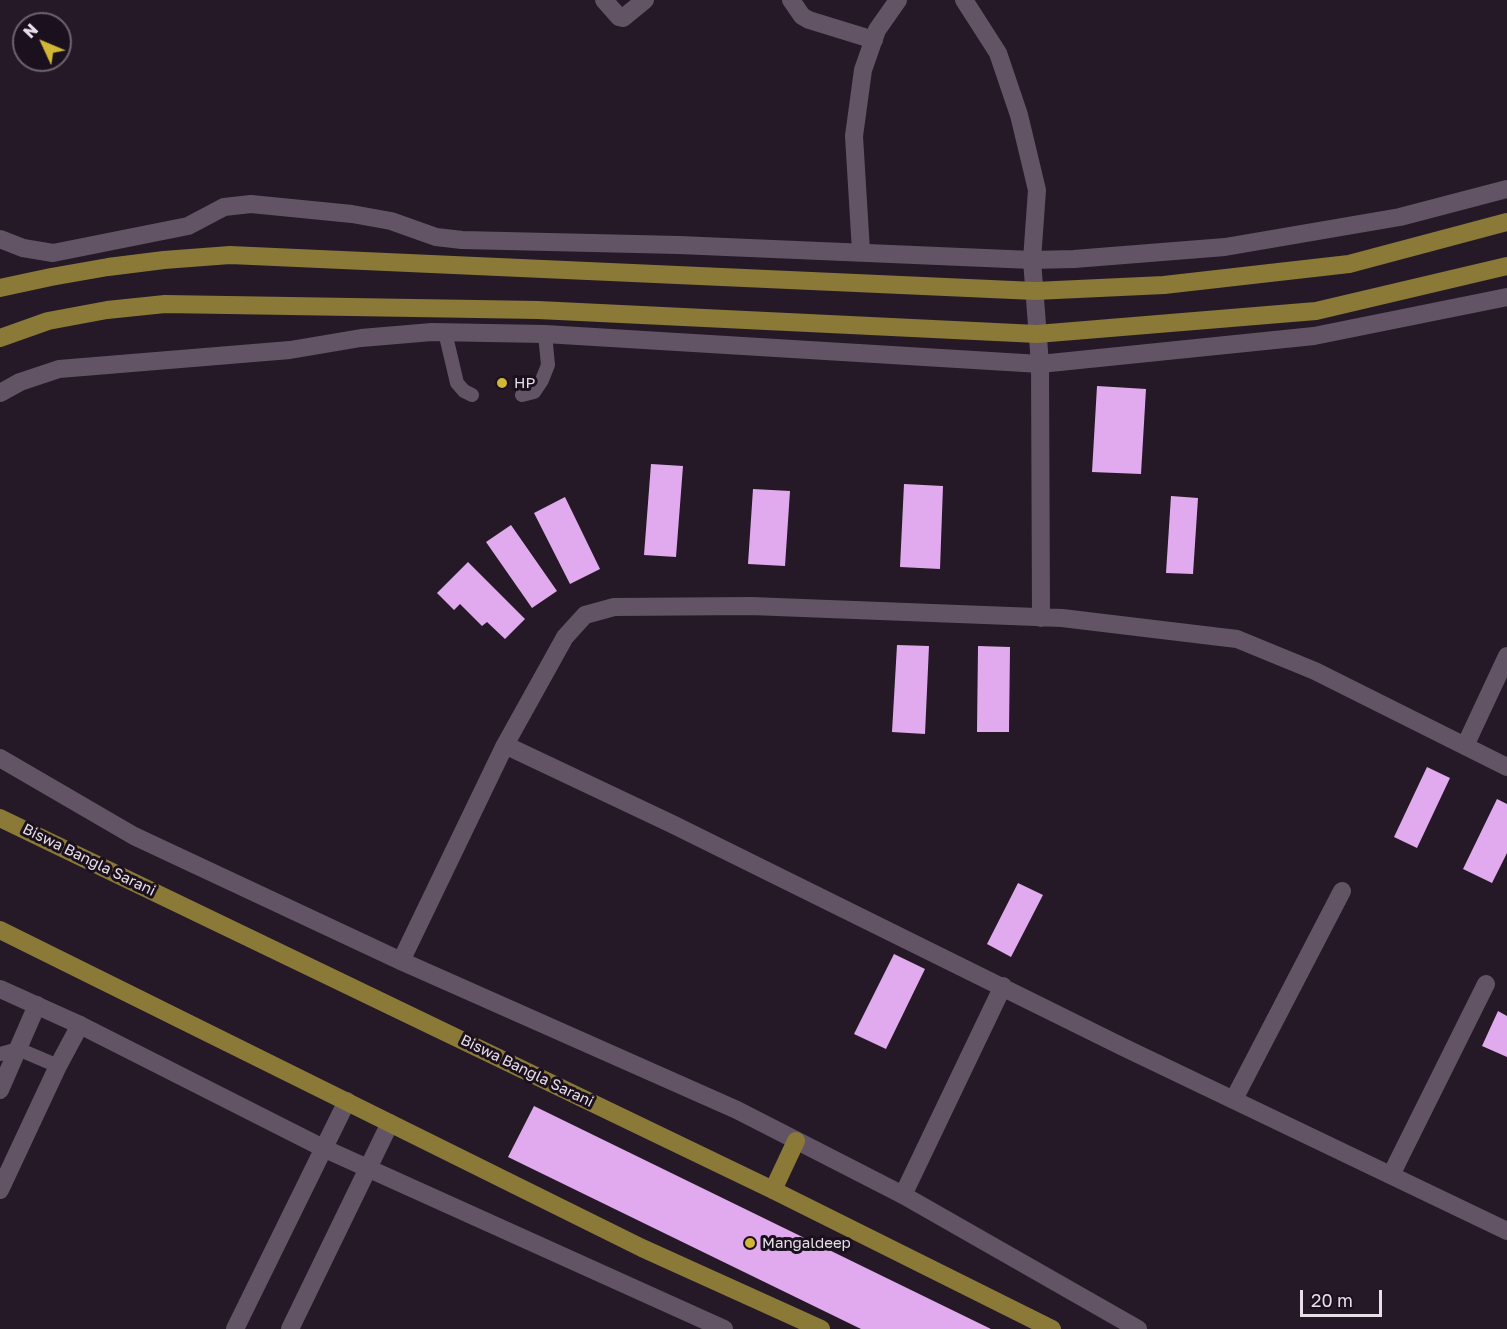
<!DOCTYPE html>
<style>
body{margin:0}
#map{position:relative;width:1507px;height:1329px;overflow:hidden;background:#251927;font-family:"Golos Text",sans-serif}
canvas{display:block}
.north{position:absolute;left:12px;top:12px;width:60px;height:60px;box-sizing:border-box;background:#1b101d;border:2px solid #6d636e;border-radius:50%;rotate:314deg;font-size:16px;font-weight:700;line-height:24px;text-align:center;color:#e7dfe8}
.north::after{content:'';display:block;margin:auto;width:21px;height:27px;background:#d0b736;clip-path:polygon(50% 0,100% 100%,50% 72%,0 100%)}
.scale{position:absolute;left:1300px;top:1290px;width:82px;height:27px;box-sizing:border-box;border:3px solid #e7dfe8;border-top:0;padding-left:8px;font-size:18px;line-height:21px;white-space:nowrap;color:#e7dfe8;-webkit-text-stroke:4px #1b101d;paint-order:stroke}
</style>
<div id="map">
<canvas width="1507" height="1329"></canvas>
<div class="north">N</div>
<div class="scale">20 m</div>
</div>
<script>
const g = document.querySelector('canvas').getContext('2d');
g.lineJoin = 'round';
function paint(path, color) { g.fillStyle = color; g.fill(path, 'evenodd'); }
const shape = rows => new Path2D(rows.map(r => 'M' + r).join(''));
function trace(path, color, width, dash) { g.strokeStyle = color; g.lineWidth = width; g.lineCap = dash ? 'butt' : 'round'; g.setLineDash(dash || []); g.stroke(path); }
function label(font, color, halo, rows, align = 'center') {
  g.font = font + ' "Golos Text",sans-serif'; g.lineWidth = 6; g.setLineDash([]); g.textBaseline = 'middle'; g.strokeStyle = halo; g.fillStyle = color; for (const [text, x, y, turn = 0] of rows) {
    g.save(); g.translate(x, y); g.rotate((+turn || 0) * Math.PI / 180); g.textAlign = isNaN(turn) ? turn : align; if (halo) g.strokeText(text, 0, 0); g.fillText(text, 0, 0); g.restore();
  }
}
const building = shape([
 [1097,386,1146,389,1141,474,1092,472],
 [651,464,683,466,676,557,644,555],
 [904,484,943,486,940,569,900,567],
 [753,489,790,491,785,566,748,564],
 [1171,496,1198,498,1193,574,1166,573],
 [565,497,600,569,570,584,534,513],
 [511,525,557,591,532,608,486,542],
 [468,562,525,619,505,639,487,622,482,626,460,604,454,610,437,593],
 [897,645,929,646,925,734,892,732],
 [978,646,1010,647,1009,732,977,732],
 [1427,767,1450,778,1417,848,1394,837],
 [1497,799,1507,804,1507,853,1492,883,1463,869],
 [1018,883,1043,895,1011,957,987,944],
 [894,954,925,969,886,1049,854,1034],
 [1498,1011,1507,1016,1507,1057,1482,1046],
 [534,1106,991,1329,861,1329,508,1157]
]);
const service = shape([
 [445,332,457,383,464,391,472,395],
 [522,395,534,392,542,380,548,365,545,334],
 [0,1054,18,1049,58,1066]
]);
const minor = shape([
 [604,0,619,17,623,18,645,0],
 [791,0,802,16,809,20,874,40],
 [964,0,998,53,1019,115,1037,190,1032,260,1040,364,1041,618],
 [861,251,854,136,863,70,877,30,898,0],
 [505,745,672,824,1123,1047,1507,1231],
 [1465,746,1507,656],
 [401,961,505,745,565,637,585,615,614,607,751,606,1062,618,1237,639,1315,671,1507,767],
 [0,1090,37,1005],
 [1234,1099,1342,891],
 [1391,1175,1486,984],
 [0,1190,58,1066,80,1025],
 [903,1195,1003,986],
 [235,1329,347,1101],
 [290,1329,390,1123]
]);
const tertiary = shape([
 [0,239,23,248,53,253,188,226,224,207,251,204,352,214,391,221,436,237,462,240,679,245,1032,260,1074,259,1225,247,1400,217,1507,189],
 [0,393,20,382,59,369,290,350,361,338,432,332,545,334,1040,364,1314,336,1507,297],
 [0,758,134,836,401,961,737,1110,903,1195,1138,1329],
 [0,989,80,1025,323,1148,724,1329]
]);
const primary = shape([
 [0,288,51,277,108,267,164,260,230,255,1035,291,1164,285,1349,264,1507,222],
 [0,338,48,321,107,310,165,304,538,310,1037,334,1316,311,1507,266],
 [0,818,773,1190,1052,1329],
 [0,930,642,1248,821,1329],
 [773,1190,796,1141]
]);
const markers = [
 [502,383,6,"#d0b736"],
 [750,1243,6,"#d0b736"]
];
const poiNames = [
 ["HP",514,383],
 ["Mangaldeep",762,1243]
];
const streetNames = [
 ["Biswa Bangla Sarani",89,860,26],
 ["Biswa Bangla Sarani",527,1071,26]
];
paint(building, '#e2aaee');
trace(service, '#625465', 14);
trace(minor, '#625465', 18);
trace(tertiary, '#625465', 18);
trace(primary, '#8b7937', 18);
for (const [x, y, r, color] of markers) { const dot = new Path2D(); dot.arc(x, y, r, 0, 2 * Math.PI); g.fillStyle = color; g.fill(dot); trace(dot, '#1b101d', 2); }
label('15px', '#e7dfe8', '#1b101d', poiNames, 'left');
label('15px', '#e7dfe8', '#1b101d', streetNames);
</script>
